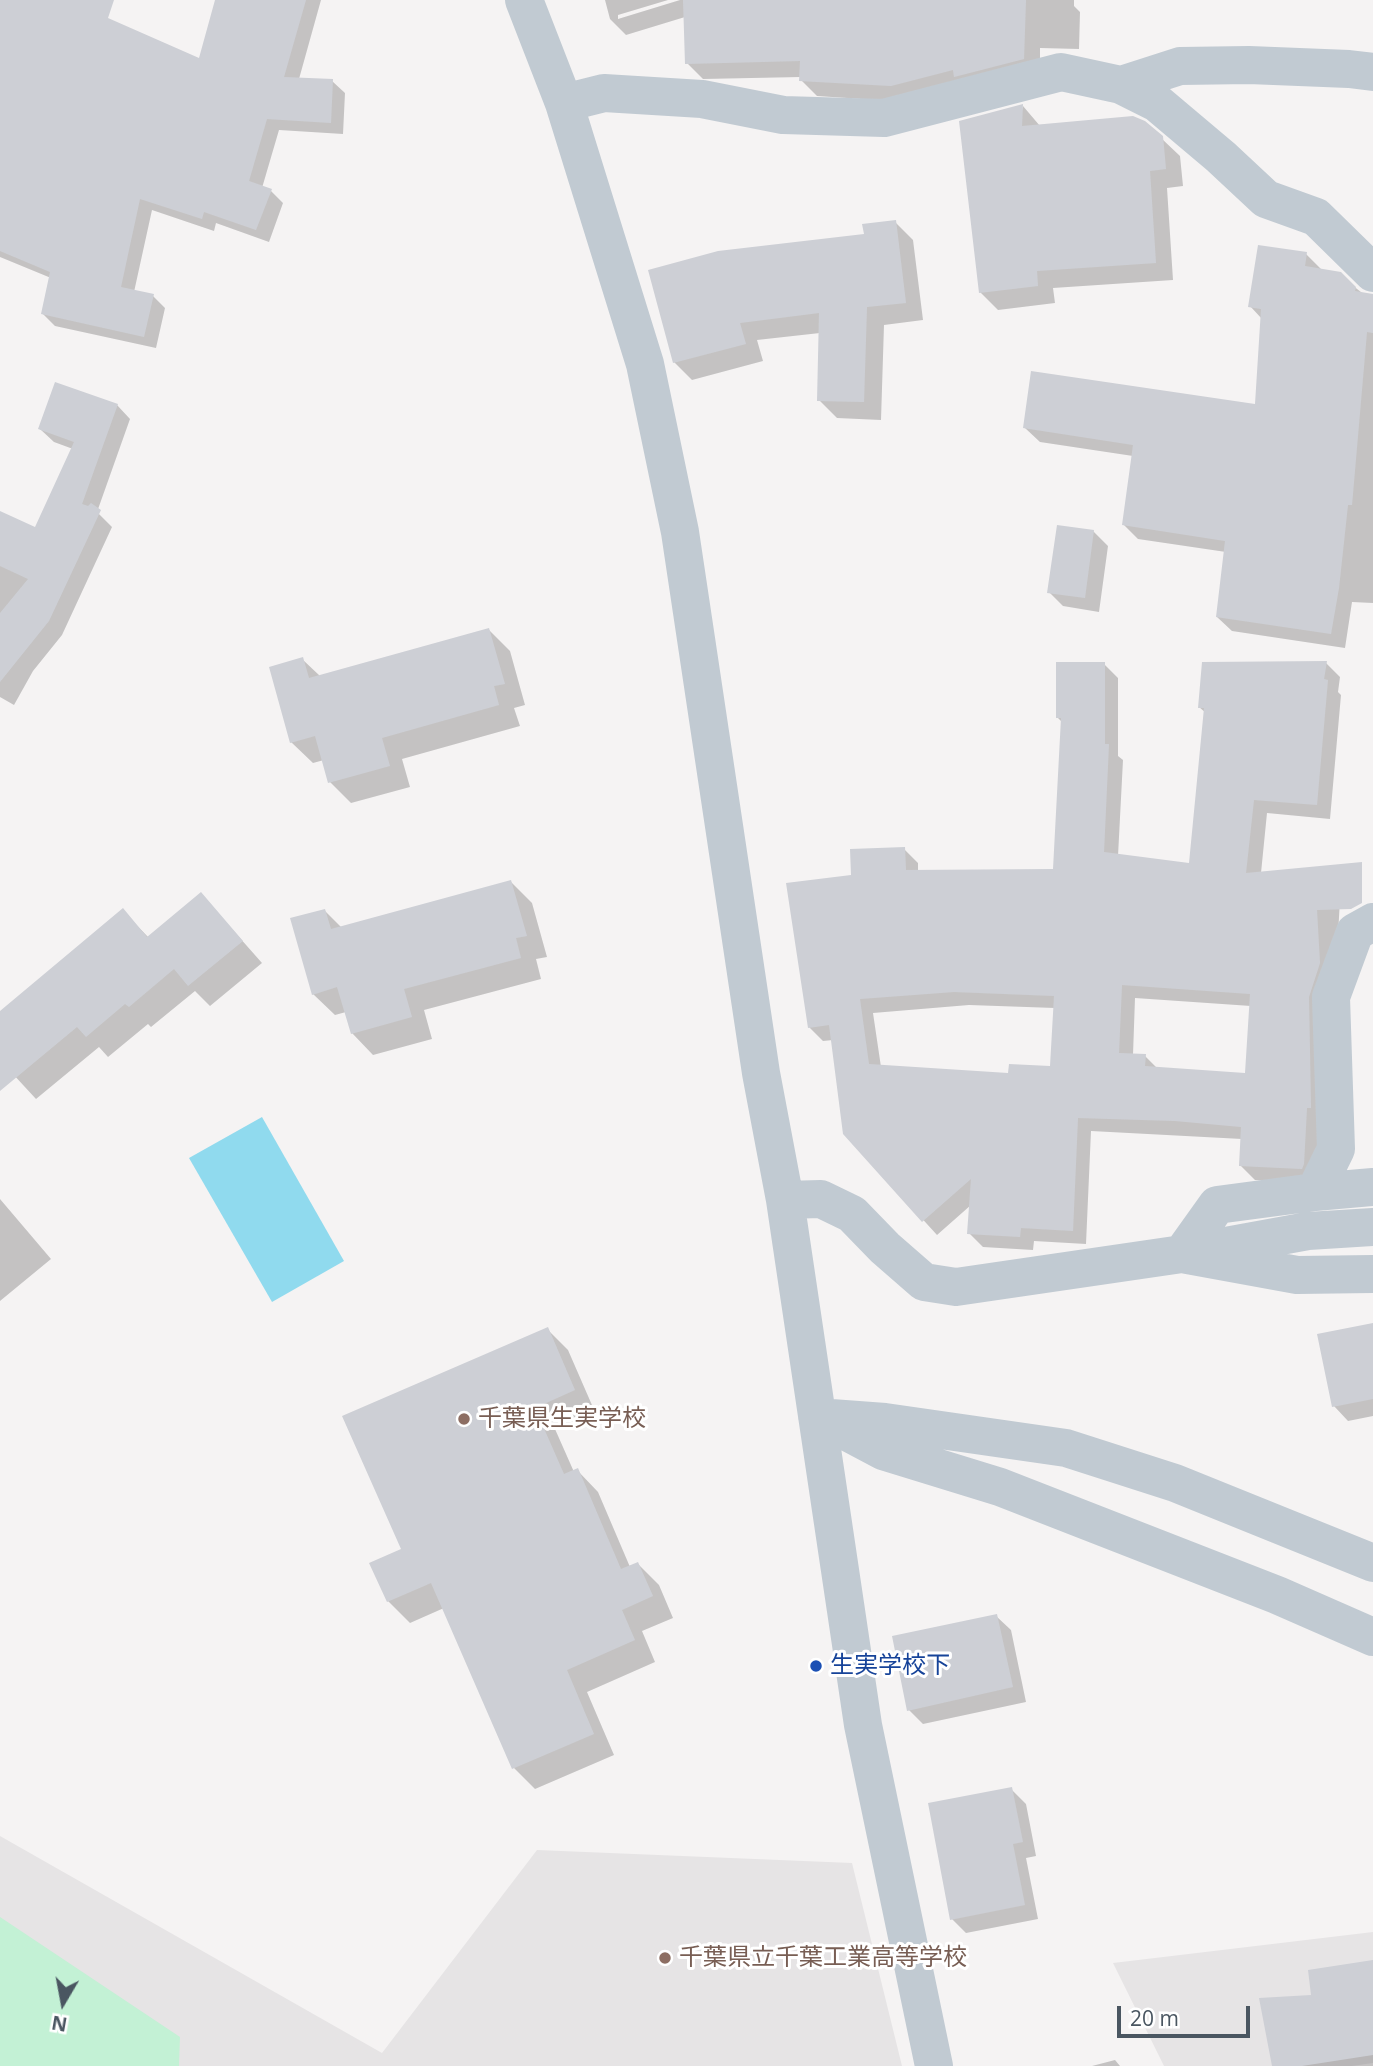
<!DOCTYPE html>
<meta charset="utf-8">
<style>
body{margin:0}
#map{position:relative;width:1373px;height:2066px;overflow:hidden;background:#f5f3f3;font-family:"Open Sans",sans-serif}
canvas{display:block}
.north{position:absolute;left:28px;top:1968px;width:70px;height:70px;-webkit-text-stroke:5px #fff;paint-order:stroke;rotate:190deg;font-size:19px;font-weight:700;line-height:28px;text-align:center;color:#4a5661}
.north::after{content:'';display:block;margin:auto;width:24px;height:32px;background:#4a5661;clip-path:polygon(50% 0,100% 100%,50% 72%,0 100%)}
.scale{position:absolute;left:1117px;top:2006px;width:133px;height:32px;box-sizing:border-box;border:4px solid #4a5661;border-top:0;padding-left:9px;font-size:21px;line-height:24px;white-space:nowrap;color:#4a5661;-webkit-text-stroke:5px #fff;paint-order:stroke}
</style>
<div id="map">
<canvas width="1373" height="2066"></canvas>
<div class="north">N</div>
<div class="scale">20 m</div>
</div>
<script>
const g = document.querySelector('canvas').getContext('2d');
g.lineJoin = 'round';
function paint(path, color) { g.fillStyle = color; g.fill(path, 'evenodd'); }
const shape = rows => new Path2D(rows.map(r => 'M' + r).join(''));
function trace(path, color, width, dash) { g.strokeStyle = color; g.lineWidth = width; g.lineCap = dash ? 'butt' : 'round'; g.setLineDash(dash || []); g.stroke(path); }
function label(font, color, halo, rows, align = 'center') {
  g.font = font + ' "Open Sans","Noto Sans JP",sans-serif'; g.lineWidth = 6; g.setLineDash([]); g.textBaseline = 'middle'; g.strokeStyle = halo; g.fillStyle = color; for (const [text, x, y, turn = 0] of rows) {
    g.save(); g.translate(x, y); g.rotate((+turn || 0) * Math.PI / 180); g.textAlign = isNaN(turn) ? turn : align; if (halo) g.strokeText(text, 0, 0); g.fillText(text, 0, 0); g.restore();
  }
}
const education = shape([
 [0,1836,382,2053,537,1850,852,1863,902,2066,0,2066],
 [1373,1932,1373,2063,1352,2066,1164,2066,1113,1963]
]);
const green = shape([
 [0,1917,180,2037,179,2066,0,2066]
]);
const water = shape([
 [262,1117,344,1261,272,1302,189,1158]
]);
const shadow = shape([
 [0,0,62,0,200,60,216,0,321,0,299,79,332,81,345,93,343,134,279,130,262,188,271,191,283,203,269,242,216,223,214,231,152,210,134,292,153,296,165,308,156,348,55,326,43,314,51,278,0,257],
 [605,0,668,0,618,15,618,19,680,0,1074,0,1074,6,1080,12,1079,49,1040,48,1040,75,907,102,817,96,801,80,801,77,703,79,687,63,685,17,626,35,610,19],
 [1023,106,1040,126,1161,138,1180,156,1183,186,1167,188,1173,280,1053,288,1055,303,998,310,980,292],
 [895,222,913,240,923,320,884,325,881,420,837,418,819,400,820,333,757,340,763,361,692,380,674,362,865,235],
 [1306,254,1321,269,1352,285,1366,296,1373,295,1373,603,1352,602,1345,648,1232,631,1217,617,1226,552,1138,539,1124,525,1133,456,1040,442,1025,428,1257,406,1262,319,1250,306],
 [117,405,130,419,97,512,112,527,62,635,33,671,14,705,0,697,0,513,36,530,73,449,54,442,40,429],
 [1093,531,1108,546,1099,612,1063,606,1049,592],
 [489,630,510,651,525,705,514,708,520,726,402,759,410,787,351,803,330,782,324,760,313,763,291,742,302,659,320,676],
 [1326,663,1340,677,1338,692,1341,695,1330,819,1267,813,1261,873,1341,881,1336,972,1316,1183,1255,1180,1241,1166,1242,1139,1091,1131,1086,1244,1034,1241,1033,1250,983,1247,969,1233,971,1205,937,1235,845,1134,833,1040,823,1041,809,1027,853,877,904,849,918,863,918,872,1055,871,1062,722,1057,717,1104,664,1118,678,1118,756,1123,760,1118,856,1190,864,1206,713,1199,707],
 [1135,998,1251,1006,1247,1075,1158,1069,1145,1056,1133,1055],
 [969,1005,1055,1008,1052,1068,1010,1075,881,1067,873,1013],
 [511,882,532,903,547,957,536,959,541,979,424,1010,432,1039,373,1055,352,1033,346,1012,335,1015,313,994,325,911,342,928],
 [201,894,262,963,210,1006,195,991,151,1027,148,1024,108,1057,99,1047,36,1099,0,1060,0,1013,123,911,149,938],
 [0,1199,51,1259,0,1301],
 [1373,1326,1373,1416,1348,1421,1334,1406],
 [547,1329,568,1350,595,1412,555,1429,574,1472,577,1470,598,1492,630,1567,638,1564,659,1585,673,1618,642,1631,655,1662,587,1692,614,1755,535,1789,514,1768,444,1608,410,1623,388,1601,372,1564,403,1550],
 [996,1616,1011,1630,1026,1702,923,1724,909,1710],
 [1011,1789,1026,1804,1036,1856,1026,1858,1038,1919,966,1933,952,1919],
 [1373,1961,1373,2066,1274,2066,1313,1996],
 [1115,2060,1120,2066,1092,2066]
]);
const building = shape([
 [0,0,114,0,108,18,199,58,215,0,306,0,284,77,333,79,331,123,267,119,249,181,272,189,256,230,204,212,202,219,140,199,121,287,154,294,144,337,41,314,50,272,0,251],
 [683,0,1026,0,1024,59,954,77,953,70,891,86,799,81,800,61,685,64],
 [1023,104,1022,126,1133,116,1145,121,1163,136,1166,169,1150,171,1156,263,1037,271,1038,286,979,293,959,121],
 [896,220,906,303,867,307,864,402,817,401,819,313,740,323,746,344,673,363,648,270,718,251,864,234,862,224],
 [1258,245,1307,252,1305,266,1341,272,1356,287,1355,291,1373,294,1373,333,1367,332,1352,505,1348,505,1339,588,1331,634,1216,617,1225,541,1122,525,1133,445,1023,428,1031,371,1255,404,1261,309,1248,307],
 [55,382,118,404,82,504,88,506,91,503,101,510,49,621,0,682,0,613,28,579,0,566,0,511,35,527,74,442,38,429],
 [1057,525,1094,530,1085,598,1047,593],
 [489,628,505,684,494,686,499,705,382,738,390,766,328,783,315,736,290,743,269,667,303,657,309,678],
 [1327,661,1324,679,1328,680,1317,805,1254,800,1246,873,1362,862,1362,903,1351,909,1317,910,1320,963,1309,997,1311,1108,1307,1108,1304,1164,1302,1169,1239,1166,1241,1127,1175,1121,1078,1118,1073,1231,1021,1228,1020,1237,967,1234,971,1179,922,1222,843,1134,829,1025,808,1028,786,883,851,875,850,849,905,847,906,870,1053,869,1061,718,1056,718,1056,662,1105,662,1105,744,1109,744,1104,852,1189,863,1204,708,1198,708,1202,662],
 [1122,985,1250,994,1245,1073,1145,1066,1146,1054,1119,1053],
 [954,992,1054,996,1050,1066,1009,1064,1008,1073,869,1064,860,999],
 [511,880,527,936,516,938,521,958,404,989,412,1017,351,1034,337,987,312,995,290,918,325,909,331,929],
 [201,892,243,941,188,986,174,969,129,1007,125,1004,86,1037,77,1027,0,1091,0,1011,123,908,147,937],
 [1373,1323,1373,1399,1332,1407,1317,1334],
 [548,1327,575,1390,535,1408,564,1474,578,1468,621,1569,638,1562,653,1596,622,1610,635,1640,567,1670,594,1734,512,1769,431,1583,387,1602,369,1563,401,1549,342,1416],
 [997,1614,1013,1687,907,1711,892,1636],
 [1012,1787,1023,1842,1013,1844,1025,1905,950,1920,928,1803],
 [1373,1960,1373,2055,1302,2066,1272,2066,1259,1998,1311,1995,1308,1970]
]);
const minor = shape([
 [524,0,564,103,645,364,680,532,761,1073,785,1200,863,1725,934,2066],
 [1121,85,1180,66,1249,65,1349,69,1373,72],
 [564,103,604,93,702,99,783,115,884,118,1061,72,1121,85,1157,103,1221,157,1266,199,1316,217,1373,273],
 [1373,1187,1315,1192,1217,1205,1182,1254,1297,1275,1373,1274],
 [1315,1192,1336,1149,1331,997,1355,932,1373,922],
 [785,1200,821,1199,852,1214,885,1248,924,1282,956,1287,1182,1254,1308,1231,1373,1227],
 [817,1416,883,1451,1000,1487,1277,1595,1373,1637],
 [831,1418,885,1422,1066,1448,1175,1483,1373,1563]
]);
const markers = [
 [464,1419,7,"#8d6e63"],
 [816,1666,7,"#1a4fb4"],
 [665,1958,7,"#8d6e63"]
];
const educationNames = [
 ["千葉県生実学校",478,1419],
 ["千葉県立千葉工業高等学校",679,1958]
];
const transitNames = [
 ["生実学校下",830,1666]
];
paint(education, '#e6e4e5');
paint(green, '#c3f1d5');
paint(water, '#90daee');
paint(shadow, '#0003');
paint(building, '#cdcfd5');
trace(minor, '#c1cad2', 38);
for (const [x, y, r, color] of markers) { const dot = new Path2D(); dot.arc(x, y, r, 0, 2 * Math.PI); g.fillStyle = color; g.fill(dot); trace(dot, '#fff', 2.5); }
label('24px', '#785e54', '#fff', educationNames, 'left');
label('24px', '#164399', '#fff', transitNames, 'left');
</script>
